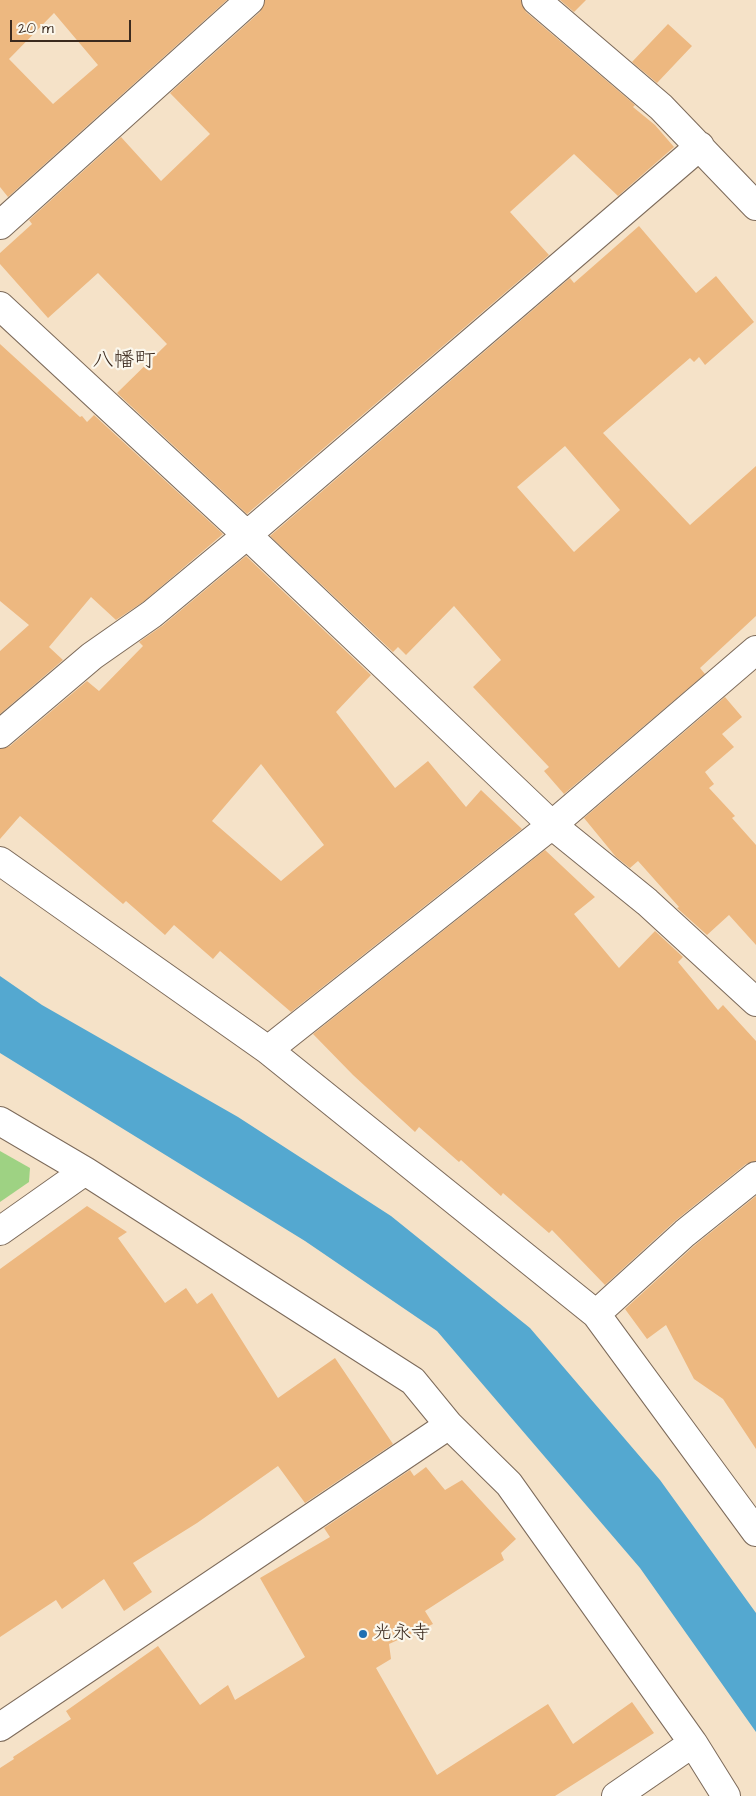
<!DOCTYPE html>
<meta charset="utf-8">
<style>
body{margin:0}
#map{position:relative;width:756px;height:1796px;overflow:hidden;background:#f5e2c8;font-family:"Architects Daughter",sans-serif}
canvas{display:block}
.scale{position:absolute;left:10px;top:20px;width:121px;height:22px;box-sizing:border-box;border:2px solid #3b2a1e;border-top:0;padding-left:6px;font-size:15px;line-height:18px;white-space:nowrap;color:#3b2a1e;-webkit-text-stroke:4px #fbf7ec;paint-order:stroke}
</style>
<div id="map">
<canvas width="756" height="1796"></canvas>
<div class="scale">20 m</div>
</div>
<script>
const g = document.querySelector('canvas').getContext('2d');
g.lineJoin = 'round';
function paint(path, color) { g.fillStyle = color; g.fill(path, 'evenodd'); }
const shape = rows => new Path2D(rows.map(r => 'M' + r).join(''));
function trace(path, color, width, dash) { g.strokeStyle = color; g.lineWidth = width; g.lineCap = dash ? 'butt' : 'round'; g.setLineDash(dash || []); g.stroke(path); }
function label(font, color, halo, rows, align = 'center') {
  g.font = font + ' "Architects Daughter","Klee One",sans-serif'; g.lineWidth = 4.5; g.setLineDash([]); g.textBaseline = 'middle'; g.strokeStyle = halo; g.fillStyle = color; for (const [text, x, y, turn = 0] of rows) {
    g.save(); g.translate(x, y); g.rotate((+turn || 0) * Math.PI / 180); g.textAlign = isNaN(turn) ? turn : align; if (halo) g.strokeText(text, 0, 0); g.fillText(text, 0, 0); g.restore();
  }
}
const green = shape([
 [0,1151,30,1168,29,1182,0,1202]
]);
const water = shape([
 [0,976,42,1005,238,1117,391,1216,530,1328,660,1480,756,1613,756,1732,640,1568,437,1331,305,1241,0,1053]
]);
const building = shape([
 [0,0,227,0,8,197,0,187],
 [54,13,98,65,53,104,9,59],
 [265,0,521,0,526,12,635,105,633,107,655,125,674,147,618,196,574,154,510,212,549,255,247,514,117,393,167,344,98,273,48,318,0,264,0,253,32,224,29,220,121,137,161,181,210,134,170,93,260,12],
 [560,0,586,0,574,12],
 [668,24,692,46,657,83,632,62],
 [639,226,696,293,716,276,754,322,705,365,699,357,694,362,690,358,603,433,690,525,756,466,756,616,700,668,705,674,564,794,544,771,549,767,473,687,501,660,454,606,406,655,398,647,393,652,270,536,570,278,574,283],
 [565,446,620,510,574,552,517,487],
 [0,344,80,417,82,416,87,422,94,415,223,534,143,602,116,620,91,597,49,647,63,660,0,714,0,651,29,625,0,601],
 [246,556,371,675,336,712,395,788,428,761,466,807,481,790,522,829,291,1012,220,951,213,959,174,925,165,935,126,901,123,904,20,816,0,839,0,749,10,746,87,681,99,691,143,646,139,642,162,626],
 [261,764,324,845,281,881,212,821],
 [725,697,742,717,722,734,734,747,705,772,714,784,709,788,735,816,732,818,756,845,756,945,729,915,707,935,677,908,679,907,638,861,630,868,616,857,584,818],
 [545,850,595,897,574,914,619,968,655,931,683,957,678,962,718,1010,723,1005,756,1041,756,1161,746,1164,675,1221,605,1285,552,1230,549,1233,503,1193,501,1196,461,1160,459,1162,419,1127,415,1132,353,1075,313,1034],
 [756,1196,756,1449,723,1399,694,1379,666,1325,647,1339,625,1309,695,1245],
 [87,1206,127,1232,118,1238,165,1303,186,1288,197,1304,212,1293,278,1398,335,1358,393,1444,305,1503,278,1466,197,1523,133,1563,152,1592,124,1611,104,1579,62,1609,56,1600,0,1637,0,1269],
 [426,1467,445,1490,462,1480,516,1539,501,1553,504,1560,425,1611,433,1624,389,1644,391,1659,376,1668,437,1775,548,1704,573,1744,632,1702,654,1733,555,1796,0,1796,0,1768,14,1759,13,1757,71,1719,66,1711,158,1646,200,1705,228,1685,235,1700,305,1657,260,1578,330,1537,324,1528,410,1470,414,1476]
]);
const street = shape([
 [536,0,661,107,756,206],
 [0,225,250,0],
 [0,306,247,535,552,825,647,902,756,1002],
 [0,734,92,656,152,614,247,535,700,146],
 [0,861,268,1050,596,1314,756,1532],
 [268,1050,552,825,756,650],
 [0,1121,85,1171,413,1381,449,1425,509,1484,693,1743,726,1796],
 [0,1231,85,1171],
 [596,1314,685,1233,756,1176],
 [0,1727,449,1425],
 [616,1796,693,1743]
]);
const markers = [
 [363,1634,5,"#1f6fb2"]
];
const poiNames = [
 ["光永寺",373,1634]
];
const quarterNames = [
 ["八幡町",124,362]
];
paint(green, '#9ed283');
paint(water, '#54a8d0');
paint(building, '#edb880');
trace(street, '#7c6a5a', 30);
trace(street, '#fff', 28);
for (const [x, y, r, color] of markers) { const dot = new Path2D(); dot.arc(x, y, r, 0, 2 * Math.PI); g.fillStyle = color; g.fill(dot); trace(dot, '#fbf7ec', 2); }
label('19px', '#3b2a1e', '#fbf7ec', poiNames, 'left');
label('21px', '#3b2a1e', '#fbf7ec', quarterNames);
</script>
